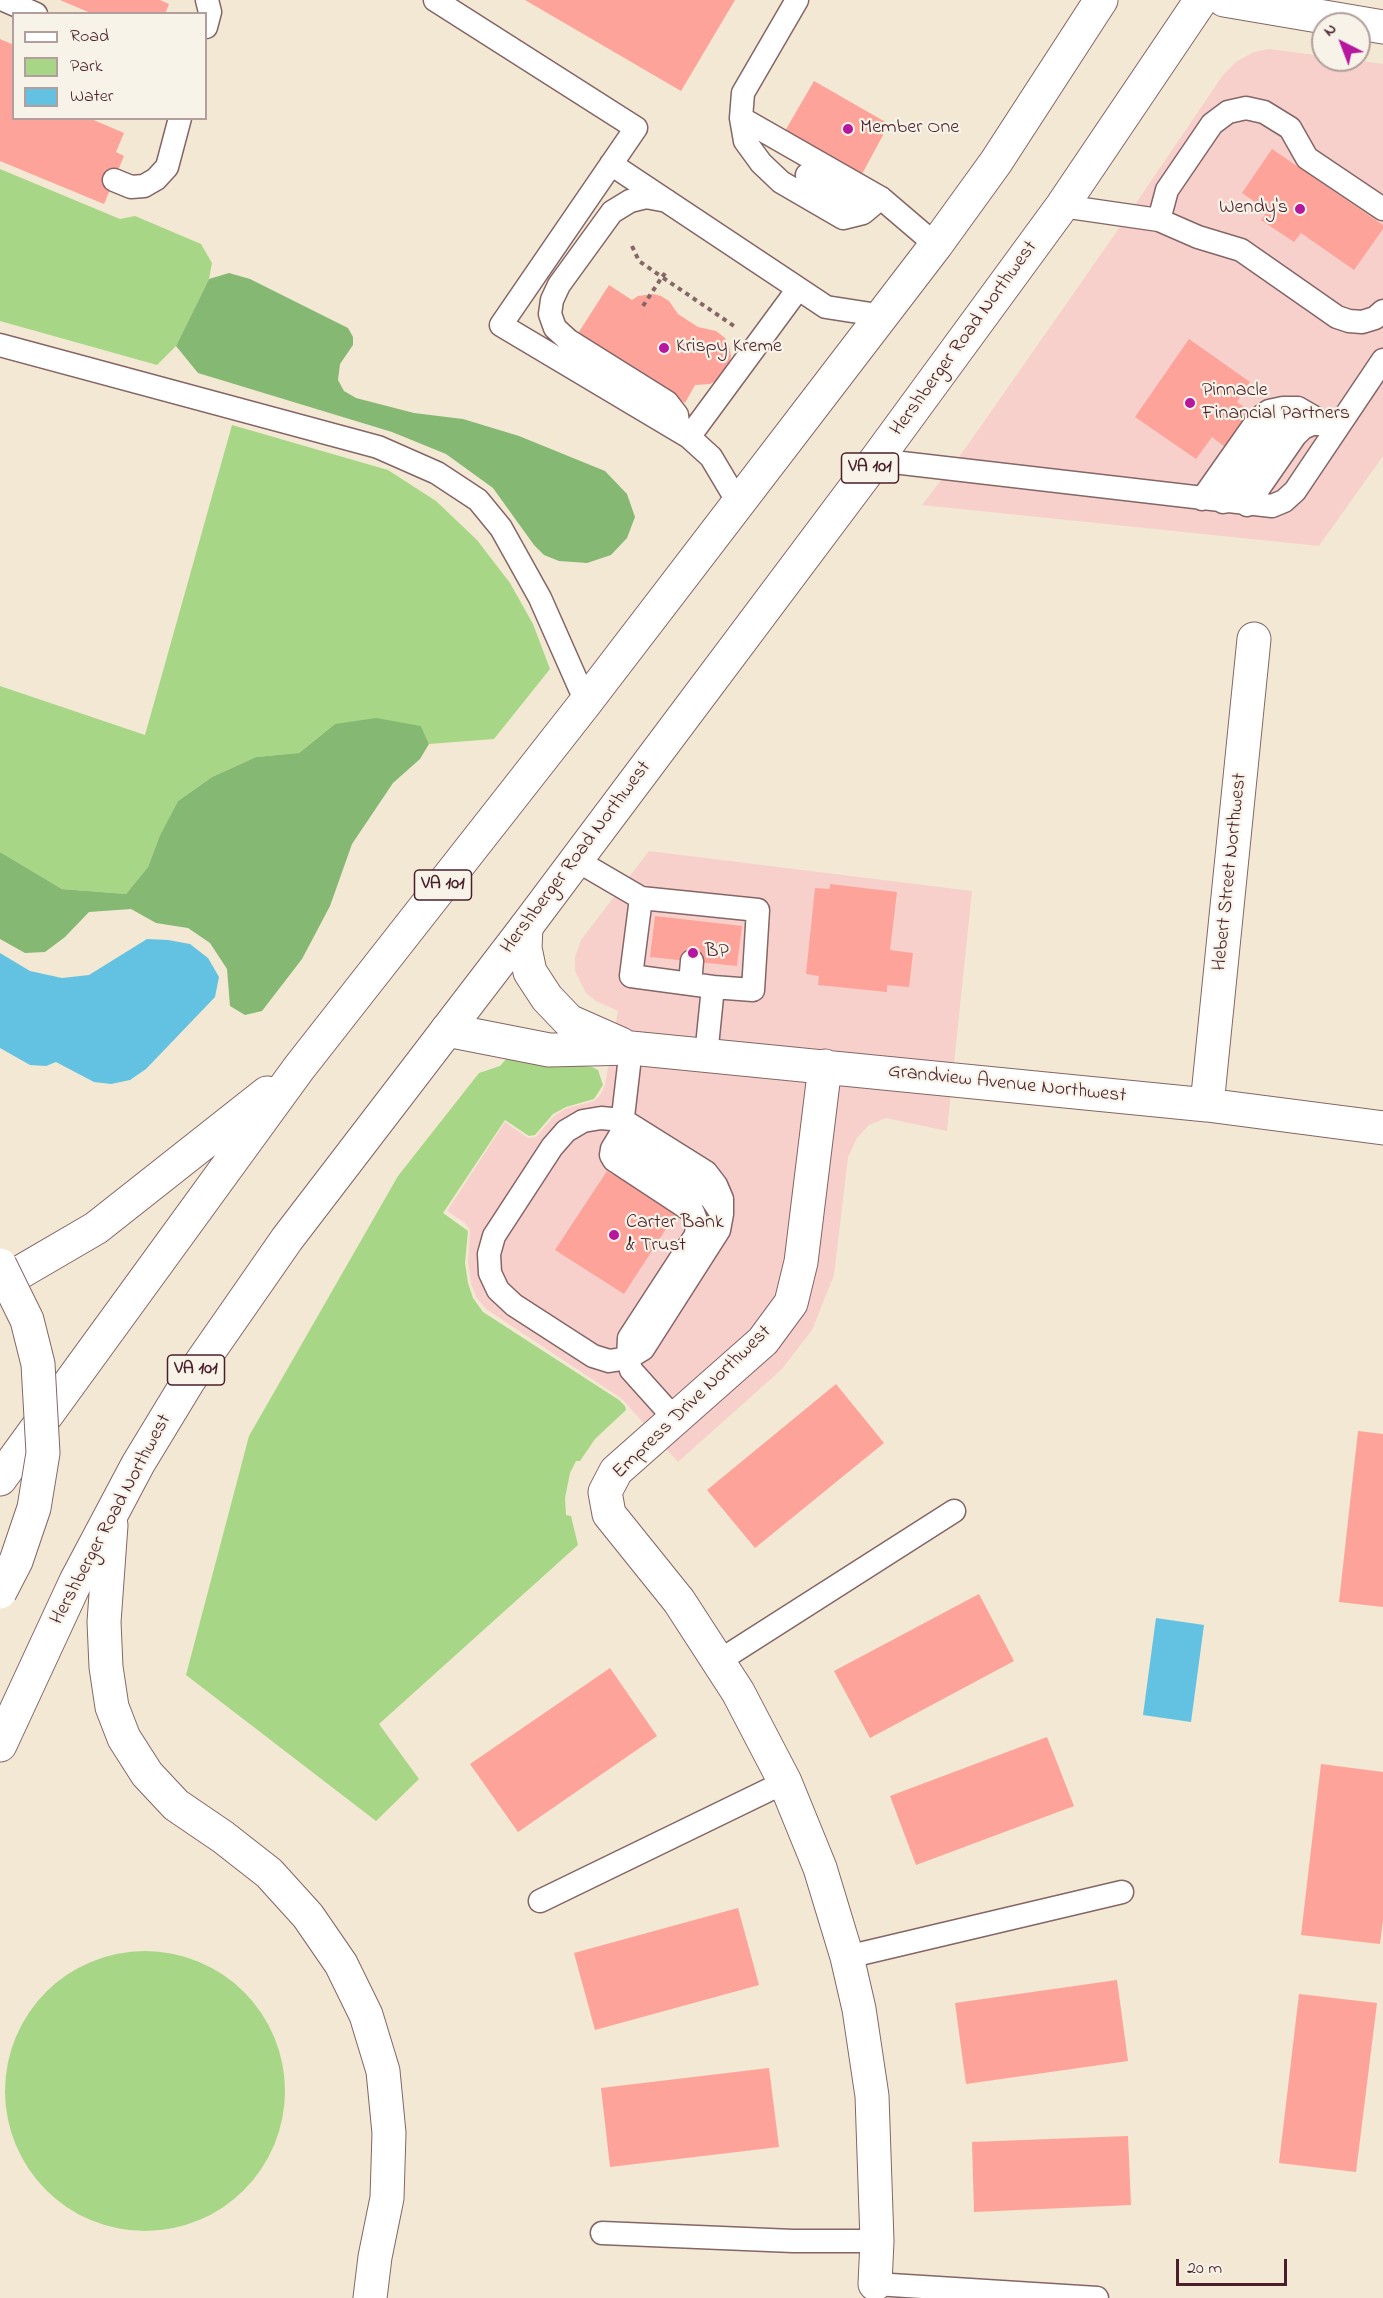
<!DOCTYPE html>
<style>
body{margin:0}
#map{position:relative;width:1383px;height:2298px;overflow:hidden;background:#f3e8d3;font-family:"Indie Flower",sans-serif}
canvas{display:block}
.legend{position:absolute;left:12px;top:12px;width:195px;height:108px;box-sizing:border-box;background:#f7f3e8;border:2px solid #b29e9c;margin:0;padding:8px 10px;list-style:none;font-size:18px;color:#4a1f2b}
.legend li{display:flex;align-items:center;gap:12px;height:30px}
.legend b{width:30px;border:2px solid #b29e9c}
.north{position:absolute;left:1311px;top:12px;width:60px;height:60px;box-sizing:border-box;background:#f7f3e8;border:2px solid #b29e9c;border-radius:50%;rotate:318deg;font-size:16px;font-weight:700;line-height:24px;text-align:center;color:#4a1f2b}
.north::after{content:'';display:block;margin:auto;width:21px;height:27px;background:#b5179e;clip-path:polygon(50% 0,100% 100%,50% 72%,0 100%)}
.scale{position:absolute;left:1176px;top:2259px;width:111px;height:27px;box-sizing:border-box;border:3px solid #4a1f2b;border-top:0;padding-left:8px;font-size:18px;line-height:21px;white-space:nowrap;color:#4a1f2b;-webkit-text-stroke:4px #f7f3e8;paint-order:stroke}
</style>
<div id="map">
<canvas width="1383" height="2298"></canvas>
<ul class="legend">
<li><b style="height:8px;background:#fff"></b>Road</li>
<li><b style="height:16px;background:#a7d786"></b>Park</li>
<li><b style="height:16px;background:#63c2e1"></b>Water</li>
</ul>
<div class="north">N</div>
<div class="scale">20 m</div>
</div>
<script>
const g = document.querySelector('canvas').getContext('2d');
g.lineJoin = 'round';
function paint(path, color) { g.fillStyle = color; g.fill(path, 'evenodd'); }
const shape = rows => new Path2D(rows.map(r => 'M' + r).join(''));
function trace(path, color, width, dash) { g.strokeStyle = color; g.lineWidth = width; g.lineCap = dash ? 'butt' : 'round'; g.setLineDash(dash || []); g.stroke(path); }
function label(font, color, halo, rows, align = 'center') {
  g.font = font + ' "Indie Flower",sans-serif'; g.lineWidth = 4.5; g.setLineDash([]); g.textBaseline = 'middle'; g.strokeStyle = halo; g.fillStyle = color; for (const [text, x, y, turn = 0] of rows) {
    g.save(); g.translate(x, y); g.rotate((+turn || 0) * Math.PI / 180); g.textAlign = isNaN(turn) ? turn : align; if (halo) g.strokeText(text, 0, 0); g.fillText(text, 0, 0); g.restore();
  }
}
const built = shape([
 [1269,49,1323,56,1323,60,1355,60,1383,64,1383,456,1319,546,922,505,967,446,1115,234,1223,75,1237,61,1254,52],
 [649,851,972,891,947,1131,886,1118,869,1125,857,1138,848,1157,834,1275,812,1330,782,1369,678,1462,622,1399,486,1309,476,1297,471,1283,468,1263,470,1230,465,1223,447,1211,505,1122,528,1138,536,1137,554,1116,567,1108,594,1101,601,1094,605,1085,618,1011,596,1001,586,993,575,971,575,957,581,940]
]);
const green = shape([
 [0,169,120,219,135,216,201,244,212,263,209,279,176,346,157,365,0,321],
 [232,425,388,470,436,501,477,540,510,583,533,624,550,669,494,739,429,744,421,726,335,724,299,753,256,757,212,777,178,801,160,835,148,867,126,894,62,889,0,852,0,686,145,735],
 [508,1057,592,1067,598,1070,603,1085,594,1099,566,1107,553,1114,535,1135,529,1136,505,1120,443,1213,468,1231,465,1263,468,1283,473,1298,483,1312,619,1400,625,1406,626,1410,595,1439,580,1461,576,1461,570,1473,565,1498,566,1515,571,1516,578,1545,379,1724,419,1779,376,1821,186,1675,249,1436,398,1176,479,1073,500,1066],
 '5 2091a140 140 0 1 1 280 0a140 140 0 1 1-280 0Z'
]);
const forest = shape([
 [229,273,250,279,348,328,353,337,353,345,340,364,338,380,344,391,356,398,414,413,463,419,519,436,605,471,627,494,635,517,627,538,611,555,587,563,559,561,544,555,534,545,493,488,446,454,392,432,198,373,176,346,209,279],
 [376,718,421,726,429,744,420,759,393,783,352,844,330,906,302,959,262,1011,245,1015,230,1006,227,969,210,943,188,928,156,923,131,909,89,912,65,937,45,952,25,953,0,939,0,852,62,889,126,894,148,867,160,835,178,801,212,777,256,757,299,753,335,724]
]);
const water = shape([
 [147,939,168,940,190,944,208,958,219,977,215,997,146,1069,130,1080,111,1084,94,1082,56,1062,46,1066,30,1065,0,1048,0,953,30,971,62,978,89,975],
 [1156,1618,1204,1625,1191,1722,1143,1715]
]);
const building = shape([
 [60,0,160,0,169,4,165,14,93,14],
 [525,0,735,0,681,91],
 [0,39,14,45,14,118,89,118,124,133,116,152,124,156,104,204,0,161],
 [814,81,889,124,862,174,843,164,826,193,794,174,811,145,785,131],
 [1272,149,1383,225,1383,229,1354,270,1301,233,1294,242,1261,220,1268,211,1242,193],
 [609,285,632,300,638,296,653,294,661,296,669,301,678,314,698,327,716,331,725,338,729,346,731,356,729,365,718,380,710,384,695,385,685,403,577,335],
 [1189,339,1250,382,1237,402,1284,436,1234,454,1212,437,1196,459,1135,417],
 [830,884,897,892,890,950,913,953,909,987,887,985,887,992,818,985,819,976,806,974,815,888,830,889],
 [655,916,742,926,737,966,650,957],
 [620,1164,652,1171,639,1191,675,1215,624,1294,555,1250,607,1171,613,1175],
 [836,1384,884,1443,755,1548,707,1490],
 [1358,1431,1383,1434,1383,1607,1339,1602],
 [979,1594,1014,1661,870,1738,834,1671],
 [610,1668,657,1736,518,1832,470,1764],
 [1047,1737,1074,1806,916,1865,890,1796],
 [1321,1764,1383,1772,1383,1920,1380,1944,1301,1935],
 [738,1908,759,1985,595,2030,574,1953],
 [1117,1980,1128,2061,966,2084,955,2003],
 [1299,1994,1377,2003,1356,2172,1279,2163],
 [769,2068,779,2147,610,2167,601,2088],
 [1128,2136,1131,2205,974,2212,972,2142]
]);
const path = shape([
 [632,246,639,261,662,277,668,270],
 [643,306,662,277,734,326]
]);
const service = shape([
 [4,0,36,14],
 [435,0,636,128,501,325,689,437,711,457,739,504],
 [797,0,743,93,741,118,745,141,761,163,781,182,843,218,863,213,881,198],
 [206,27,210,12,207,0],
 [741,118,881,198,936,245],
 [611,164,826,307,884,316],
 [807,175,842,196,873,198],
 [114,180,131,187,144,186,156,179,167,167,180,118],
 [667,201,646,197,630,201,612,212,559,285,552,300,550,314,555,328,568,340,667,402,677,415,679,431],
 [1062,206,1159,220,1198,237,1241,250,1337,317,1349,321,1362,322,1375,318,1383,311],
 [1159,220,1167,190,1212,124,1228,112,1246,108,1264,112,1290,128,1307,158,1383,209],
 [0,345,378,447,437,473,478,500,501,528,540,598,586,702],
 [689,437,798,289],
 [876,460,1272,506,1284,501,1295,491,1383,360],
 [1202,499,1259,418,1269,411,1283,408,1298,408,1336,430],
 [1223,502,1275,429,1284,420,1297,415,1306,415],
 [1247,505,1295,436,1303,428,1312,424,1325,424],
 [576,860,641,898],
 [690,984,692,961],
 [631,1048,621,1134,612,1149,611,1155,614,1160,693,1212,697,1223,696,1235,629,1338,628,1358,631,1370,675,1419],
 [706,1056,713,987,631,976,641,898,758,910,753,990,713,987],
 [601,1118,623,1120,706,1172,716,1185,722,1199,722,1214,719,1230,643,1349,628,1358,609,1361,593,1356,514,1305,498,1290,490,1273,489,1254,494,1236,552,1147,566,1131,583,1121,601,1118],
 [621,1134,627,1145,711,1198,721,1213],
 [719,1661,954,1511],
 [540,1901,785,1782],
 [847,1957,1122,1892],
 [602,2233,793,2241,877,2241],
 [875,2284,1097,2298]
]);
const minor = shape([
 [1224,0,1383,27],
 [526,927,525,948,530,972,547,998,569,1021,621,1044],
 [447,1030,549,1050,631,1048,1207,1105,1383,1128],
 [825,1066,801,1262,791,1303,763,1341,616,1471,605,1492,609,1514,679,1601,738,1692,785,1782,820,1868,847,1957,859,2009,872,2096,877,2241,875,2284],
 [1207,1105,1254,639]
]);
const primary = shape([
 [0,1284,96,1228,267,1093],
 [0,1479,299,1068,586,702,936,245,996,162,1101,0],
 [111,1525,104,1622,106,1667,112,1707,124,1738,147,1774,176,1805,223,1837,269,1873,308,1916,341,1964,366,2015,383,2071,389,2133,387,2198,375,2257,370,2298],
 [0,1745,76,1581,138,1464,189,1380,287,1239,526,927,876,460,1062,206,1201,0]
]);
const primaryBridge = shape([
 [0,1265,27,1320,38,1364,43,1453,34,1508,16,1561,0,1592]
]);
const markers = [
 [848,129,6,"#b5179e"],
 [1300,209,6,"#b5179e"],
 [664,348,6,"#b5179e"],
 [1190,403,6,"#b5179e"],
 [693,953,6,"#b5179e"],
 [614,1235,6,"#b5179e"]
];
const shields = [
 [870,468,57],
 [443,885,57],
 [196,1370,57]
];
const shieldNames = [
 ["VA 101",870,468],
 ["VA 101",443,885],
 ["VA 101",196,1370]
];
const poiNames = [
 ["Member One",860,129],
 ["Wendy's",1288,209,"right"],
 ["Krispy Kreme",676,348],
 ["Pinnacle",1202,392],
 ["Financial Partners",1202,415],
 ["BP",705,953],
 ["Carter Bank",626,1224],
 ["& Trust",626,1247]
];
const streetNames = [
 ["Hershberger Road Northwest",965,339,-54],
 ["Hershberger Road Northwest",577,858,-53],
 ["Hebert Street Northwest",1231,872,-84],
 ["Grandview Avenue Northwest",1007,1085,6],
 ["Empress Drive Northwest",693,1403,-44],
 ["Hershberger Road Northwest",112,1520,-62]
];
paint(built, '#f7d0cc');
paint(green, '#a7d786');
paint(forest, '#85b873');
paint(water, '#63c2e1');
paint(building, '#fda399');
trace(service, '#856566', 25);
trace(minor, '#856566', 35);
trace(primary, '#856566', 35);
trace(path, '#856566', 4, [4.5, 4.5]);
trace(service, '#fff', 22);
trace(minor, '#fff', 33);
trace(primary, '#fff', 33);
trace(primaryBridge, '#856566', 35, []);
trace(primaryBridge, '#fff', 33);
for (const [x, y, r, color] of markers) { const dot = new Path2D(); dot.arc(x, y, r, 0, 2 * Math.PI); g.fillStyle = color; g.fill(dot); trace(dot, '#f7f3e8', 2); }
for (const [x, y, w] of shields) { const box = new Path2D(); box.roundRect(x - w / 2, y - 15, w, 30, 4.5); g.fillStyle = '#f7f3e8'; g.fill(box); trace(box, '#4a1f2b', 1.5); }
label('bold 18px', '#4a1f2b', null, shieldNames);
label('20px', '#4a1f2b', '#f7f3e8', poiNames, 'left');
label('20px', '#4a1f2b', '#f7f3e8', streetNames);
</script>
